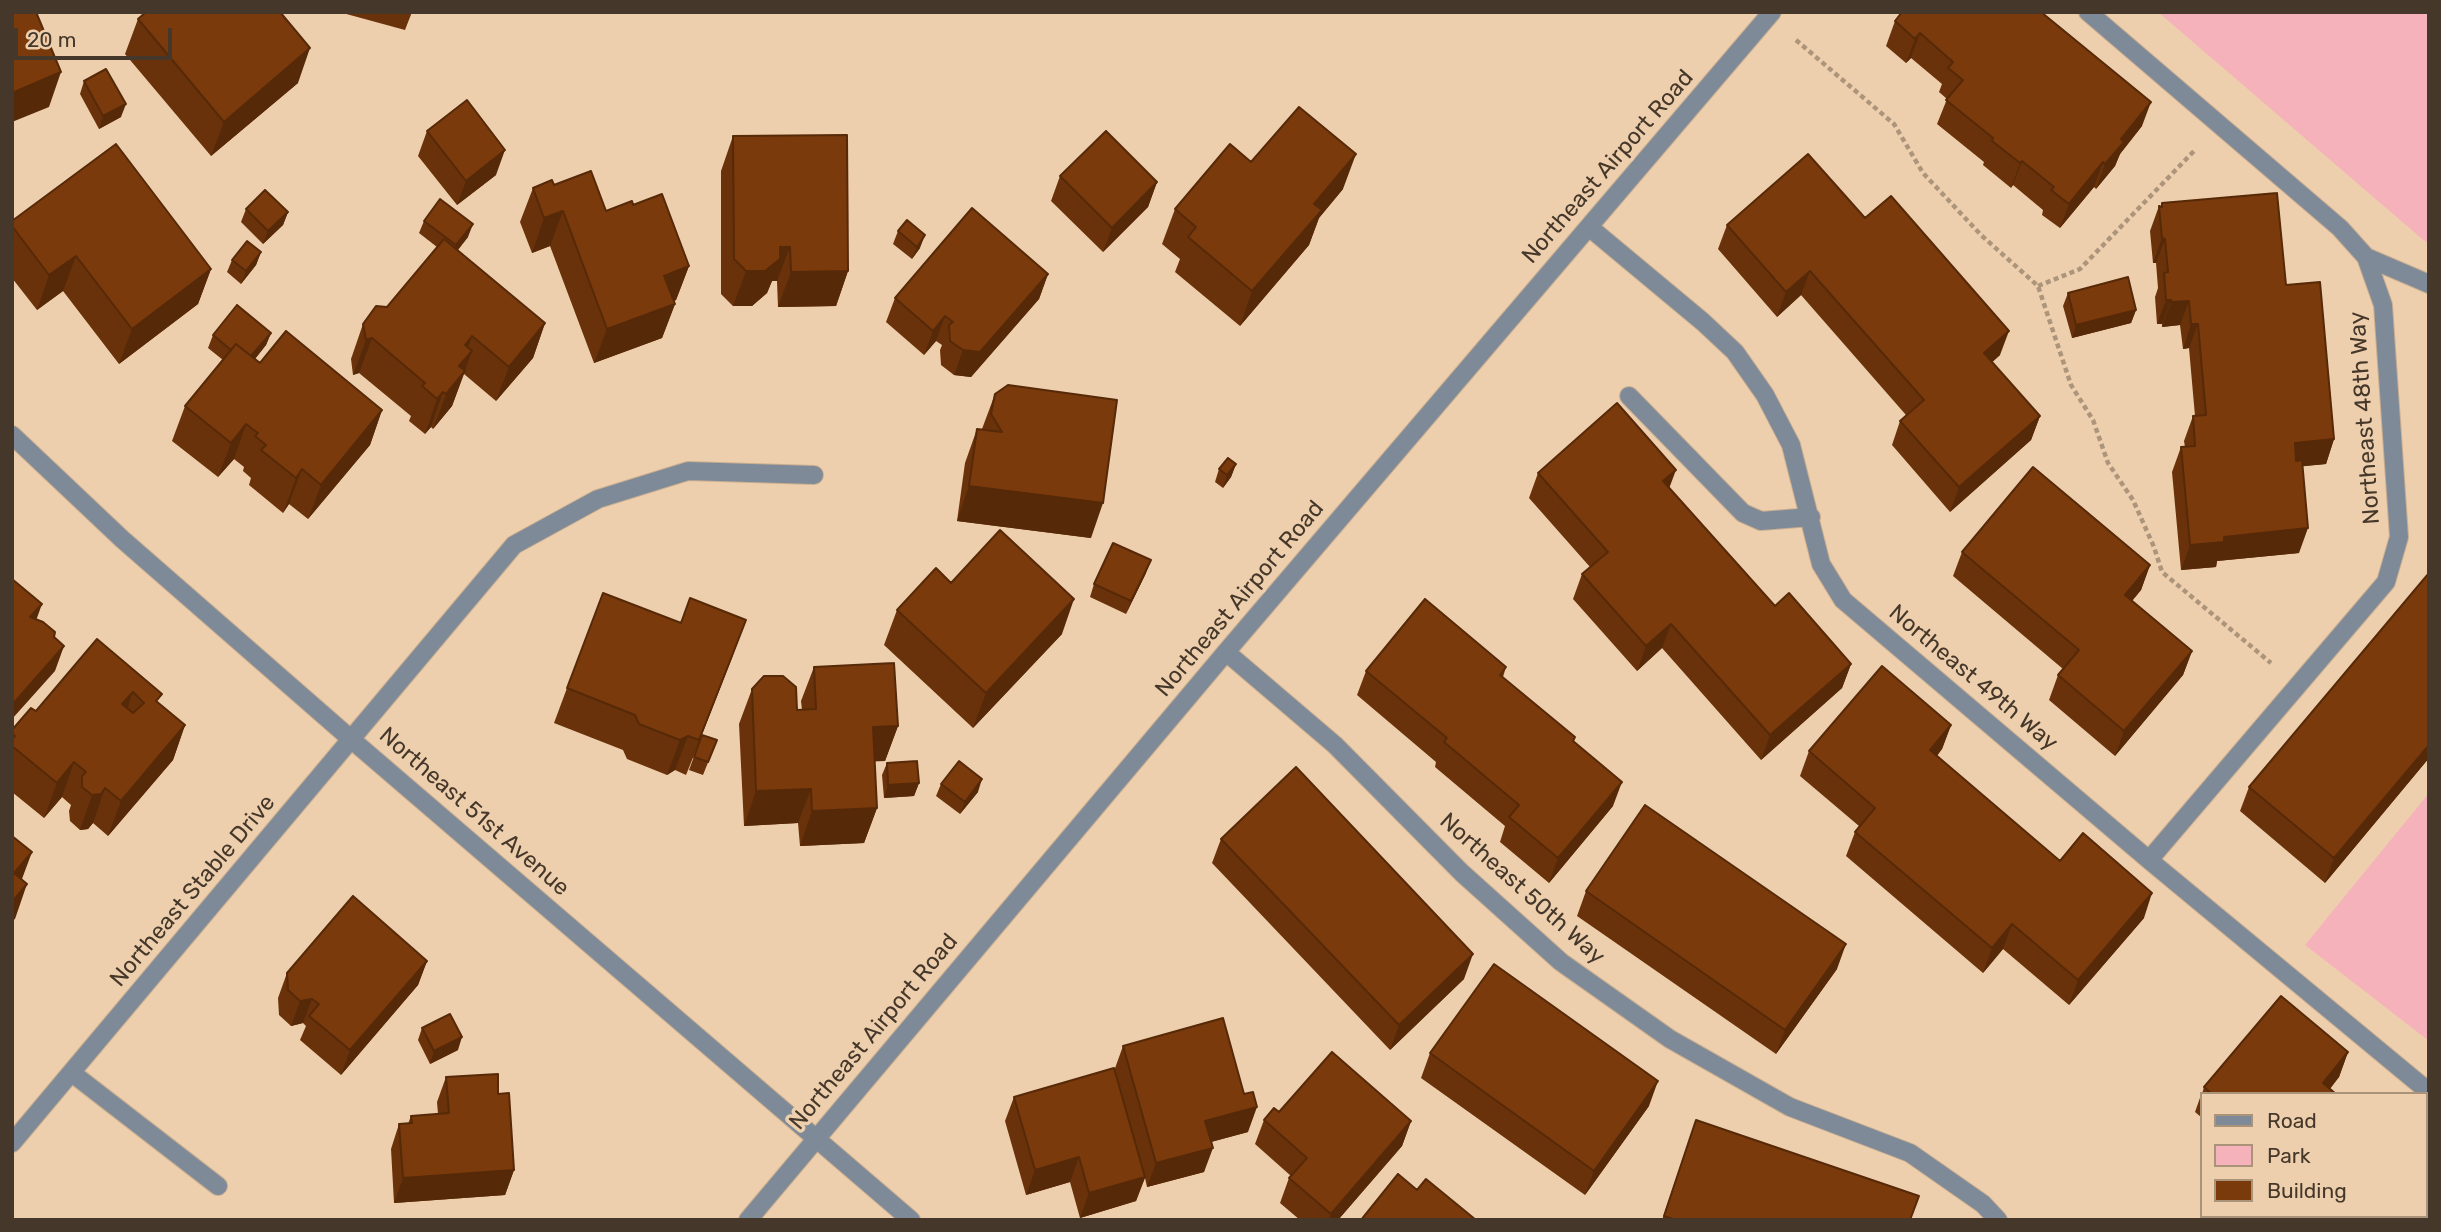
<!DOCTYPE html>
<style>
body{margin:0}
#map{position:relative;width:2441px;height:1232px;overflow:hidden;background:#eecfad;font-family:Rubik,sans-serif}
canvas{display:block}
.frame{position:absolute;inset:0;border:14px solid #45382a;pointer-events:none}
.legend{position:absolute;left:2200px;top:1092px;width:228px;height:126px;box-sizing:border-box;background:#eecfad;border:2px solid #aa9379;margin:0;padding:9px 12px;list-style:none;font-size:21px;color:#45382a}
.legend li{display:flex;align-items:center;gap:14px;height:35px}
.legend b{width:35px;border:2px solid #aa9379}
.scale{position:absolute;left:14px;top:28px;width:158px;height:32px;box-sizing:border-box;border:4px solid #45382a;border-top:0;padding-left:9px;font-size:21px;line-height:24px;white-space:nowrap;color:#45382a;-webkit-text-stroke:5px #eecfad;paint-order:stroke}
</style>
<div id="map">
<canvas width="2441" height="1232"></canvas>
<div class="frame"></div>
<ul class="legend">
<li><b style="height:9px;background:#7e8a98"></b>Road</li>
<li><b style="height:19px;background:#f6b2bb"></b>Park</li>
<li><b style="height:19px;background:#7b3a0c"></b>Building</li>
</ul>
<div class="scale">20 m</div>
</div>
<script>
const g = document.querySelector('canvas').getContext('2d');
g.lineJoin = 'round';
function paint(path, color) { g.fillStyle = color; g.fill(path, 'evenodd'); }
const shape = rows => new Path2D(rows.map(r => 'M' + r).join(''));
function trace(path, color, width, dash) { g.strokeStyle = color; g.lineWidth = width; g.lineCap = dash ? 'butt' : 'round'; g.setLineDash(dash || []); g.stroke(path); }
function label(font, color, halo, rows, align = 'center') {
  g.font = font + ' Rubik,sans-serif'; g.lineWidth = 7; g.setLineDash([]); g.textBaseline = 'middle'; g.strokeStyle = halo; g.fillStyle = color; for (const [text, x, y, turn = 0] of rows) {
    g.save(); g.translate(x, y); g.rotate((+turn || 0) * Math.PI / 180); g.textAlign = isNaN(turn) ? turn : align; if (halo) g.strokeText(text, 0, 0); g.fillText(text, 0, 0); g.restore();
  }
}
const green = shape([
 [2158,12,2429,12,2429,244,2421,238],
 [2429,793,2429,1041,2305,945]
]);
const path = shape([
 [1796,40,1894,124,1923,173,1981,235,2038,286,2071,385,2093,420,2108,463,2133,500,2154,547,2162,572,2271,663],
 [2038,286,2080,269,2195,150]
]);
const minor = shape([
 [2088,12,2340,228,2366,257,2383,305,2399,537,2386,582,2149,860],
 [1589,227,1703,322,1735,352,1765,395,1791,445,1821,564,1843,600,2149,860,2429,1092],
 [2366,257,2429,284],
 [1629,396,1743,513,1761,521,1811,517],
 [12,435,122,539,352,740,911,1220],
 [1226,652,1335,745,1462,873,1561,962,1670,1039,1790,1107,1910,1153,1983,1204,1998,1220],
 [72,1073,218,1186],
 [12,1143,514,545,598,499,688,471,814,475],
 [748,1220,1226,652,1772,12]
]);
const wall = shape([
 [339,12,412,12,405,30],
 [138,19,298,83,211,156,125,54],
 [1895,21,2142,126,2120,154,2115,166,2096,189,2094,187,2060,228,2042,215,2043,210,2013,185,2011,188,1983,165,1984,162,1937,124,1947,99,1939,92,1942,84,1911,58,1906,63,1886,46],
 [84,81,121,117,99,129,80,94],
 [427,131,496,175,457,205,418,156],
 [733,136,848,271,836,306,778,307,777,281,772,281,767,293,752,306,733,306,721,294,721,171],
 [1251,162,1343,189,1319,218,1309,245,1240,326,1175,272,1180,259,1162,244,1175,209],
 [1060,176,1157,182,1148,207,1103,252,1051,201],
 [554,185,606,211,633,205,689,266,676,300,674,301,675,304,662,338,594,363,550,246,532,253,520,222,533,188],
 [2162,203,2286,285,2334,439,2326,464,2303,466,2299,553,2217,561,2216,567,2181,570,2172,472,2181,447,2185,447,2184,441,2193,416,2195,416,2189,348,2183,349,2180,325,2162,327,2162,324,2157,324,2155,297,2158,288,2156,263,2153,263,2150,231,2159,206,2161,206],
 [246,209,288,212,283,225,263,244,241,222],
 [1865,218,2000,355,1992,362,2040,416,2031,440,1950,512,1892,445,1900,421,1906,415,1801,295,1777,317,1718,249,1727,225],
 [12,221,211,269,198,304,119,364,63,291,37,310,12,278],
 [424,221,468,237,458,250,545,323,533,358,496,401,464,374,452,406,433,429,431,427,425,434,409,421,411,416,359,373,353,375,351,359,363,324,387,307,437,247,419,233],
 [898,231,920,248,912,259,893,244],
 [261,252,256,265,241,284,227,272,232,260],
 [1048,274,1039,299,971,377,954,375,941,365,940,350,942,345,936,341,924,355,886,322,895,298],
 [2068,293,2136,310,2131,323,2072,338,2063,306],
 [271,333,266,345,255,359,260,363,382,410,370,445,308,519,289,504,283,513,249,485,251,478,243,471,244,467,234,459,218,477,172,441,185,406,223,360,208,348,213,335],
 [995,394,1091,538,957,521,965,463,977,429,982,429],
 [1236,464,1231,477,1223,488,1215,482,1219,469],
 [1538,473,1669,488,1775,606,1851,664,1842,688,1761,760,1662,648,1637,671,1573,599,1582,574,1590,567,1529,498],
 [1962,552,2150,565,2141,590,2132,601,2192,651,2183,675,2115,756,2049,700,2058,675,2063,669,1953,576],
 [1146,573,1126,614,1090,597,1094,584],
 [951,583,1062,634,973,728,884,645,897,610],
 [97,639,159,703,185,725,173,760,108,836,93,823,88,829,80,830,70,821,69,811,71,805,62,797,44,818,12,792,12,730,36,711],
 [733,655,686,775,675,770,667,775,627,759,623,750,554,723,567,688],
 [814,667,898,726,885,761,874,761,877,808,864,843,800,846,798,823,744,826,739,724,752,689,797,710,802,710,801,701],
 [1506,667,1503,677,1574,742,1613,806,1549,883,1500,842,1505,826,1435,767,1436,762,1357,695,1366,671],
 [1951,725,1942,749,1937,756,2060,861,2144,918,2069,1005,2003,949,1983,973,1846,856,1855,832,1859,826,1800,776,1809,751],
 [702,735,717,740,703,775,689,770],
 [2429,758,2325,883,2240,811,2249,787],
 [887,763,919,783,914,796,884,798,882,775],
 [941,784,978,792,960,814,936,796],
 [1221,839,1464,979,1390,1050,1212,863],
 [1586,891,1837,969,1776,1054,1577,916],
 [427,961,418,985,341,1075,300,1040,306,1026,303,1023,291,1026,279,1015,278,998,287,973],
 [422,1028,458,1050,430,1064,418,1040],
 [1123,1046,1248,1132,1211,1142,1204,1172,1147,1187,1145,1178,1136,1201,1080,1218,1070,1182,1026,1195,1005,1121,1014,1097,1114,1071],
 [2348,1052,2339,1077,2330,1089,2335,1094,2202,1094,2204,1087],
 [1430,1053,1649,1106,1585,1195,1421,1078],
 [446,1077,498,1094,514,1170,505,1195,394,1203,391,1149,399,1124,408,1124,411,1116,438,1114,437,1102],
 [2201,1095,2201,1117,2195,1112],
 [1279,1112,1411,1121,1402,1146,1338,1220,1300,1220,1280,1203,1289,1178,1291,1176,1255,1144,1264,1120],
 [1696,1120,1910,1220,1662,1220],
 [2262,1216,2425,1216,2429,1220,2266,1220]
]);
const shadedWall = shape([
 [1920,33,1911,58,1906,63,1915,39],
 [310,48,298,83,211,156,224,122],
 [61,72,49,107,12,122,12,93],
 [2151,102,2142,126,2120,154,2115,166,2096,189,2105,164,2121,139],
 [126,104,121,117,99,129,103,116],
 [505,150,496,175,457,205,466,181],
 [1356,154,1343,189,1319,218,1309,245,1240,326,1252,291,1314,204],
 [2022,161,2013,185,2011,188,2020,163],
 [2103,162,2094,187,2060,228,2069,204],
 [1157,182,1148,207,1103,252,1112,228],
 [563,211,550,246,532,253,544,218],
 [288,212,283,225,263,244,268,231],
 [473,224,468,237,451,258,456,245],
 [925,235,920,248,912,259,917,247],
 [2162,238,2165,239,2156,263,2153,263],
 [780,247,790,247,777,281,772,281,767,293,752,306,733,306,746,271],
 [261,252,256,265,241,284,246,271],
 [76,256,63,291,37,310,49,275],
 [689,266,676,300,652,310,664,276],
 [211,269,198,304,119,364,132,329],
 [848,271,836,306,778,307,791,272],
 [1810,271,1801,295,1777,317,1786,292],
 [1048,274,1039,299,971,377,954,375,963,350],
 [2166,300,2171,300,2162,324,2157,324],
 [2189,301,2180,325,2162,327,2171,302],
 [675,304,662,338,594,363,607,329],
 [2136,310,2131,323,2072,338,2076,325],
 [945,316,936,341,924,355,933,331],
 [545,323,533,358,496,401,509,367],
 [2191,324,2198,324,2189,348,2183,349],
 [2009,331,2000,355,1975,378,1984,353],
 [271,333,266,345,242,375,246,362],
 [472,336,463,362,472,351,452,406,433,429,465,345],
 [372,338,359,373,353,375,366,340],
 [443,392,431,427,425,434,437,399],
 [382,410,370,445,308,519,321,485],
 [2040,416,2031,440,1950,512,1959,487],
 [246,424,234,459,218,477,231,443],
 [2334,439,2326,464,2286,468,2295,443],
 [1236,464,1231,477,1223,488,1227,475],
 [302,469,289,504,283,513,296,478],
 [1676,470,1667,494,1663,481],
 [969,486,1103,503,1091,538,957,521],
 [2308,528,2299,553,2217,561,2216,567,2181,570,2190,545,2224,537],
 [1151,560,1146,573,1126,614,1131,601],
 [2150,565,2141,590,2116,620,2125,595],
 [1074,599,1062,634,973,728,986,693],
 [42,604,33,629,30,617],
 [746,620,733,655,686,775,699,740],
 [1671,624,1662,648,1637,671,1646,646],
 [64,646,55,671,12,719,12,705],
 [2192,651,2183,675,2115,756,2124,731],
 [1851,664,1842,688,1761,760,1770,735],
 [133,692,121,727,122,704],
 [185,725,173,760,108,836,121,801],
 [1951,725,1942,749,1921,775,1930,750],
 [898,726,885,761,860,762,873,727],
 [688,736,675,770,667,775,680,740],
 [2429,745,2429,758,2325,883,2334,858],
 [74,762,62,797,44,818,57,783],
 [982,779,978,792,960,814,965,802],
 [1622,782,1613,806,1549,883,1558,858],
 [919,783,914,796,884,798,888,785],
 [105,788,93,823,88,829,80,830,92,795],
 [811,789,798,823,744,826,756,791],
 [877,808,864,843,800,846,812,811],
 [32,852,19,887,14,873],
 [27,884,15,919,12,921,12,902],
 [2152,893,2144,918,2069,1005,2078,980],
 [2012,924,2003,949,1983,973,1992,948],
 [1846,944,1837,969,1776,1054,1785,1030],
 [1473,954,1464,979,1390,1050,1399,1025],
 [427,961,418,985,341,1075,350,1050],
 [312,999,303,1023,291,1026,300,1001],
 [462,1037,458,1050,430,1064,434,1051],
 [2348,1052,2339,1077,2325,1094,2323,1083],
 [1658,1081,1649,1106,1585,1195,1594,1171],
 [1257,1107,1248,1132,1196,1146,1205,1121],
 [1411,1121,1402,1146,1338,1220,1329,1220,1331,1214],
 [1213,1148,1204,1172,1147,1187,1156,1163],
 [1079,1157,1070,1182,1026,1195,1035,1170],
 [514,1170,505,1195,394,1203,403,1178],
 [1145,1177,1136,1201,1080,1218,1089,1193]
]);
const building = shape([
 [12,12,36,12,61,72,12,93,12,12],
 [146,12,280,12,310,48,224,122,138,19,146,12],
 [1902,12,2041,12,2151,102,2121,139,2124,142,2105,164,2103,162,2069,204,2051,190,2054,187,2022,161,2020,163,1992,141,1993,138,1946,100,1963,80,1948,68,1953,62,1920,33,1915,39,1895,21,1902,12],
 [106,69,126,104,103,116,84,81,106,69],
 [467,100,505,150,466,181,427,131,467,100],
 [1299,107,1356,154,1314,204,1322,210,1252,291,1188,237,1196,227,1175,209,1230,144,1251,162,1299,107],
 [1106,131,1157,182,1112,228,1060,176,1106,131],
 [847,135,848,271,791,272,790,247,780,247,780,259,765,271,746,271,734,259,733,136,847,135],
 [116,144,211,269,132,329,76,256,49,275,12,226,12,221,116,144],
 [1808,154,1865,218,1891,196,2009,331,1984,353,2040,416,1959,487,1900,421,1924,400,1810,271,1786,292,1727,225,1808,154],
 [591,171,606,211,632,201,633,205,662,194,689,266,664,276,675,304,607,329,563,211,544,218,533,188,552,180,554,185,591,171],
 [265,190,288,212,268,231,246,209,265,190],
 [2277,193,2286,285,2320,282,2334,439,2295,443,2296,461,2302,460,2308,528,2224,537,2224,542,2190,545,2181,447,2195,446,2193,416,2206,415,2198,324,2191,324,2189,301,2171,302,2171,300,2166,300,2164,273,2168,272,2165,239,2162,238,2159,206,2162,207,2162,203,2277,193],
 [440,199,473,224,456,245,424,221,440,199],
 [972,208,1048,274,980,352,963,350,950,341,949,325,953,322,945,316,933,331,895,298,972,208],
 [907,220,925,235,917,247,898,231,907,220],
 [444,239,545,323,509,367,472,336,465,345,472,351,459,366,465,371,446,394,443,392,437,399,422,386,425,383,372,338,366,340,363,324,376,306,387,307,444,239],
 [247,241,261,252,246,271,232,260,247,241],
 [2128,277,2136,310,2076,325,2068,293,2128,277],
 [237,305,271,333,251,356,236,344,231,350,213,335,237,305],
 [286,331,382,410,321,485,302,469,296,478,261,450,266,445,255,436,258,433,246,424,231,443,185,406,236,344,260,363,286,331],
 [1008,385,1117,400,1103,503,969,486,977,429,1002,432,991,414,995,394,1008,385],
 [1617,403,1676,470,1663,481,1775,606,1789,593,1851,664,1770,735,1671,624,1646,646,1582,574,1608,552,1538,473,1617,403],
 [1228,458,1236,464,1227,475,1219,469,1228,458],
 [2033,467,2150,565,2125,595,2192,651,2124,731,2058,675,2079,650,1962,552,2033,467],
 [1000,530,1074,599,986,693,897,610,936,568,951,583,1000,530],
 [1113,543,1151,560,1131,601,1094,584,1113,543],
 [2429,573,2429,745,2334,858,2249,787,2429,573],
 [12,579,42,604,30,617,43,622,55,632,54,637,64,646,12,705,12,579],
 [603,593,681,623,690,598,746,620,699,740,688,736,680,740,639,724,635,715,567,688,603,593],
 [1425,599,1506,667,1500,675,1575,737,1573,741,1622,782,1558,858,1509,817,1519,805,1444,742,1447,738,1366,671,1425,599],
 [97,639,162,694,156,701,185,725,121,801,105,788,101,794,92,795,82,787,82,776,86,772,74,762,57,783,12,746,12,740,15,736,12,733,12,730,31,708,36,711,97,639],
 [133,692,144,703,133,713,122,704,133,692],
 [894,663,898,726,873,727,877,808,812,811,811,789,756,791,752,689,764,676,783,676,796,687,797,710,816,709,814,667,894,663],
 [1882,666,1951,725,1930,750,2060,861,2083,833,2152,893,2078,980,2012,924,1992,948,1855,832,1875,808,1809,751,1882,666],
 [702,735,717,740,708,762,694,757,702,735],
 [917,761,919,783,888,785,887,763,917,761],
 [959,761,982,779,965,802,941,784,959,761],
 [1296,767,1473,954,1399,1025,1221,839,1296,767],
 [1645,805,1846,944,1785,1030,1586,891,1645,805],
 [12,836,32,852,14,873,27,884,12,902,12,836],
 [353,896,427,961,350,1050,309,1016,319,1004,312,999,300,1001,288,990,287,973,353,896],
 [1494,964,1658,1081,1594,1171,1430,1053,1494,964],
 [2281,996,2348,1052,2323,1083,2336,1094,2212,1094,2204,1087,2281,996],
 [450,1014,462,1037,434,1051,422,1028,450,1014],
 [1223,1018,1244,1094,1253,1092,1257,1107,1205,1121,1213,1148,1156,1163,1123,1046,1223,1018],
 [1332,1052,1411,1121,1331,1214,1289,1178,1307,1158,1264,1120,1274,1108,1279,1112,1332,1052],
 [1114,1068,1145,1177,1089,1193,1079,1157,1035,1170,1014,1097,1114,1068],
 [498,1074,498,1094,509,1093,514,1170,403,1178,399,1124,412,1123,411,1116,449,1113,446,1077,498,1074],
 [1696,1120,1919,1196,1910,1220,1676,1220,1664,1216,1696,1120],
 [2425,1169,2429,1172,2429,1220,2304,1220,2300,1216,2425,1216,2425,1169],
 [1398,1174,1417,1190,1426,1179,1476,1220,1361,1220,1398,1174]
]);
const streetNames = [
 ["Northeast Airport Road",1608,167,-49],
 ["Northeast 48th Way",2365,418,-94],
 ["Northeast Airport Road",1240,599,-50],
 ["Northeast 49th Way",1973,678,40],
 ["Northeast 51st Avenue",474,812,41],
 ["Northeast 50th Way",1522,889,42],
 ["Northeast Stable Drive",193,891,-50],
 ["Northeast Airport Road",874,1032,-50]
];
paint(green, '#f6b2bb');
trace(minor, '#c9ae90', 20);
trace(path, '#ad957b', 4.5, [5, 3.5]);
trace(minor, '#7e8a98', 18);
paint(wall, '#6a320a');
paint(shadedWall, '#562908');
paint(building, '#7b3a0c');
trace(building, '#562908', 2);
label('23px', '#45382a', '#eecfad', streetNames);
</script>
